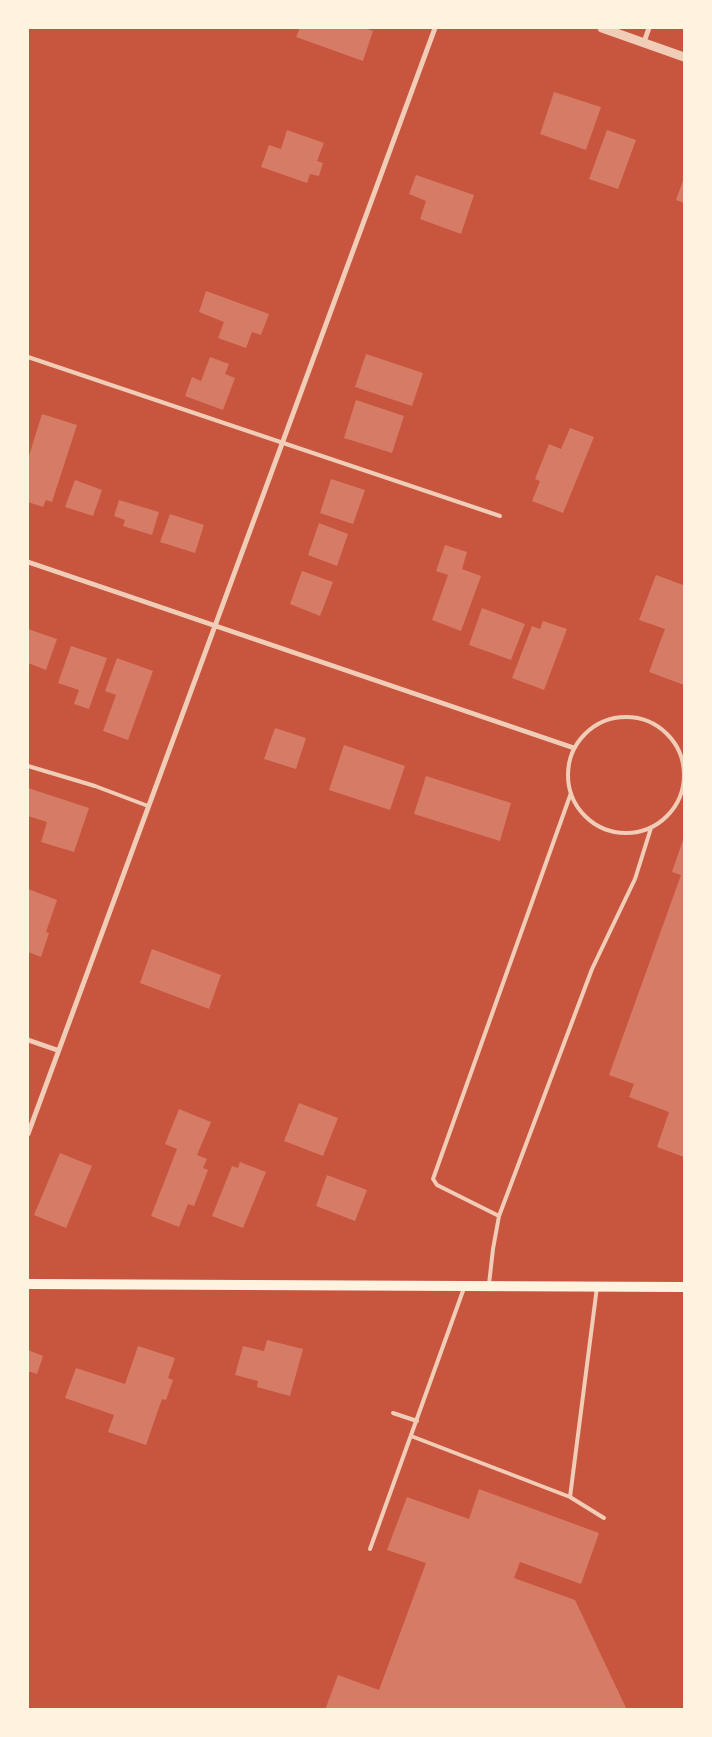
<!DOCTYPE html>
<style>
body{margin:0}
#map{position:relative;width:712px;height:1737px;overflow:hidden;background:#c8553d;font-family:Rubik,sans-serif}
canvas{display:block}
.frame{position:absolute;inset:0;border:29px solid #fff3e0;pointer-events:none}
</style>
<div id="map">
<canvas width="712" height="1737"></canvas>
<div class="frame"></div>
</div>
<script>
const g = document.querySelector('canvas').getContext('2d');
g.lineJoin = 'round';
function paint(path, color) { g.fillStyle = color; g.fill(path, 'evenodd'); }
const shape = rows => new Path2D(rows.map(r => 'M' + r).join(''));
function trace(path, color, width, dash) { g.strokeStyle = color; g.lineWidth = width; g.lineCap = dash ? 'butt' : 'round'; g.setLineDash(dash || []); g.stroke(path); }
const building = shape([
 [300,28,364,28,373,31,363,61,296,37],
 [554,92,601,107,586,150,540,134],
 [287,130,324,143,317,161,323,163,319,176,310,174,307,183,261,167,269,145,281,149],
 [607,130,636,140,618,189,589,179],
 [416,175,474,195,461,234,420,219,426,201,409,194],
 [684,178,684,203,676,200],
 [206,291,269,314,261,335,252,332,246,348,218,338,224,322,199,312],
 [366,354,423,373,412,406,355,387],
 [210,357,229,364,225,374,235,378,223,410,185,396,192,377,201,381],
 [356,400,404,416,392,453,344,438],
 [42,414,77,425,52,502,46,500,43,507,28,502,28,459],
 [570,428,594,437,563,513,532,501,540,481,535,479,549,444,561,449],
 [331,479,365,490,353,524,320,513],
 [75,480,102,490,93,516,65,507],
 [119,500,159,512,152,535,123,526,125,520,114,516],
 [170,514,204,525,195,553,160,542],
 [319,523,348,534,337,566,308,555],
 [445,545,467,552,462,569,481,576,461,631,432,620,448,575,436,571],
 [302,571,333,582,320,616,290,604],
 [656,575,683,585,684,581,684,685,649,672,665,629,639,620],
 [482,608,525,624,511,660,469,645],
 [543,621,567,629,544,690,512,678,532,626,540,629],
 [28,629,57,639,46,670,28,663],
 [71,646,107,658,89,709,74,704,79,690,58,683],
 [117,658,153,671,128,740,103,731,116,695,105,691],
 [275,728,306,738,296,769,264,759],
 [344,745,405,766,390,810,329,790],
 [426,776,511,803,500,841,414,814],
 [28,788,89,808,74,852,41,842,47,822,28,816],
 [684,837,684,1157,657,1147,669,1112,629,1097,634,1084,609,1075,681,875,672,872],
 [28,889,57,900,46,932,49,933,41,957,28,952],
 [152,949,221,975,209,1009,140,983],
 [299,1103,338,1118,323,1156,284,1141],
 [179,1109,211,1122,197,1155,207,1159,203,1168,208,1170,194,1206,188,1204,179,1227,151,1216,177,1149,165,1144],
 [60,1153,92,1166,66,1228,34,1215],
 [240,1162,266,1172,243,1228,212,1216,232,1166,238,1168],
 [327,1175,367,1190,355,1221,316,1206],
 [267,1340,303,1349,290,1396,257,1387,258,1381,235,1375,243,1346,264,1351],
 [138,1346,175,1358,168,1378,173,1380,166,1400,162,1399,146,1445,108,1432,114,1415,65,1398,76,1368,125,1384],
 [28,1350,43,1356,37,1374,28,1371],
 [479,1489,599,1533,581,1584,520,1562,514,1578,575,1600,627,1710,325,1710,338,1675,379,1690,426,1563,387,1550,407,1497,469,1519]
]);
const service = shape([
 [28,357,500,516],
 '568 775a58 58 0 1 1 116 0a58 58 0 1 1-116 0Z',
 [28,766,95,786,148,806],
 [499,1216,437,1185,433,1179,571,793],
 [489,1284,493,1249,499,1216,592,969,635,879,651,828],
 [597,1287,570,1497,604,1518],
 [393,1413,417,1421],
 [411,1436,570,1497],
 [370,1549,464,1288]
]);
const minor = shape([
 [644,42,649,28],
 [28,562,574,748],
 [28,1040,57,1050],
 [28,1134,435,28]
]);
const tertiary = shape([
 [602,28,684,57]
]);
const secondary = shape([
 [28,1284,684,1287]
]);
paint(building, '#d67c66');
trace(service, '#f1ccb7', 4);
trace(minor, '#f1ccb7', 5);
trace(tertiary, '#f1ccb7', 9);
trace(secondary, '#fff3e0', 10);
</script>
